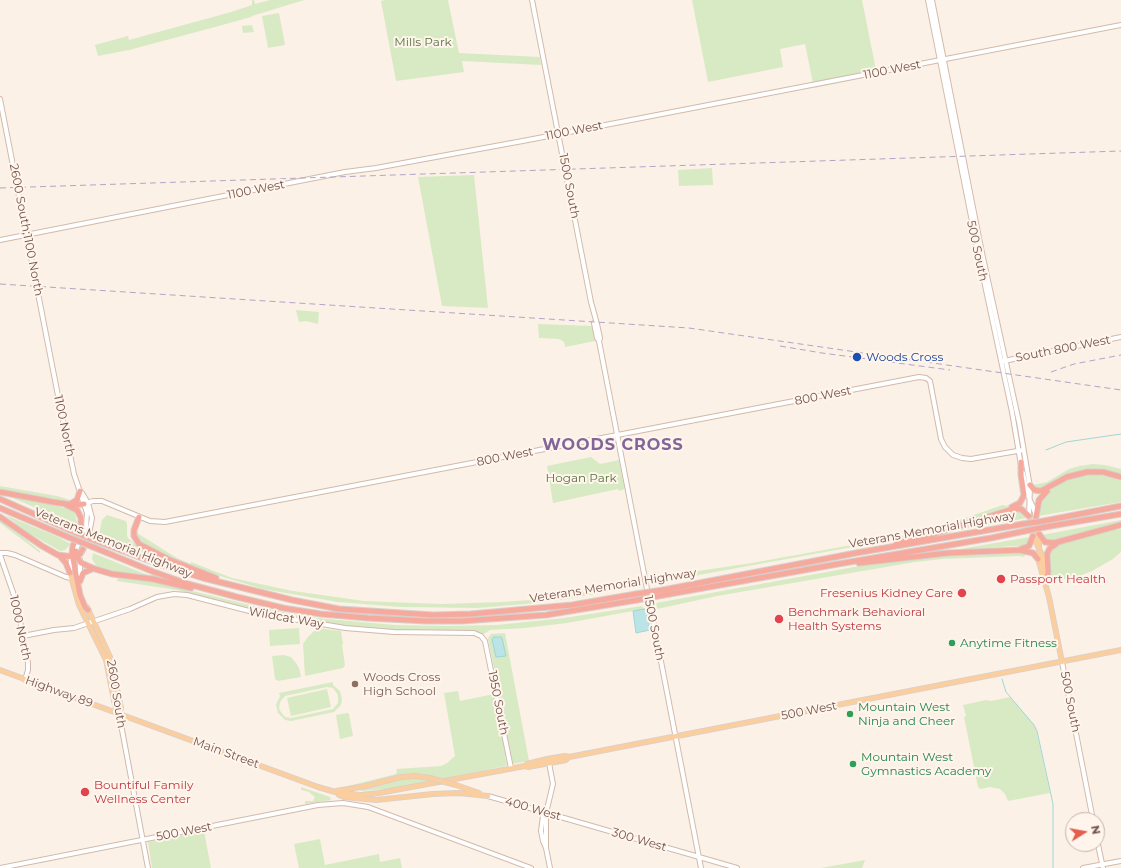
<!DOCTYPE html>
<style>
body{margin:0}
#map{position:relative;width:1121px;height:868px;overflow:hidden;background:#fcf1e6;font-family:Montserrat,sans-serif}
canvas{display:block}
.north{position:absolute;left:1065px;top:812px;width:40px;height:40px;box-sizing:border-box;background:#fff5ec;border:1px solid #c8b5ac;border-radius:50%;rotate:79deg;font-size:11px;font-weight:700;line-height:16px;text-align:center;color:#75554b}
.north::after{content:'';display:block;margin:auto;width:14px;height:18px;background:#e55d4c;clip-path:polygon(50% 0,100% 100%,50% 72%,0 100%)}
</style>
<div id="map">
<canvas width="1121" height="868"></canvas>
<div class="north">N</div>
</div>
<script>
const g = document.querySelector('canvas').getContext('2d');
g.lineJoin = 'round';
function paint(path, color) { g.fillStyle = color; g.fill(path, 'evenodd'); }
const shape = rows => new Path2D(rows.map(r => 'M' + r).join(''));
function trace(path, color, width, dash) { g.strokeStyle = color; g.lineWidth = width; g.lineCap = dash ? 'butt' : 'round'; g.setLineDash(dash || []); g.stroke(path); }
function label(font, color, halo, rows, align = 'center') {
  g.font = font + ' Montserrat,sans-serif'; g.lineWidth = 4; g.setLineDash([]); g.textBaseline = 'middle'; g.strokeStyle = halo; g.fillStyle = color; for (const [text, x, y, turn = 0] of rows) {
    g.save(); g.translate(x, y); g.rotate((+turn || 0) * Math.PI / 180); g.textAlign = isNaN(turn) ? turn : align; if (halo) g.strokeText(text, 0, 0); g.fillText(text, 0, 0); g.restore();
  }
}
const green = shape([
 [252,0,254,0,255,4,270,0,304,0,252,16,251,17,215,27,129,50,98,56,95,45,128,36,129,40,231,12,252,5],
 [385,0,448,0,459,53,540,57,541,65,462,61,464,72,396,81,381,1],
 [692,0,862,0,877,75,814,88,805,44,780,49,783,67,708,82],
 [279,13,285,45,268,48,262,16],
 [252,25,254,32,243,33,242,26],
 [712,168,713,185,679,186,678,170],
 [474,175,488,308,442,306,418,177],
 [296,310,319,312,318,324,306,321,299,322],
 [538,324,592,326,595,341,565,347,564,342,559,339,539,338],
 [591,457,600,464,619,460,625,489,619,491,618,489,553,503,547,466],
 [1093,464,1105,465,1121,469,1121,474,1106,470,1084,469,1067,474,1043,489,1037,489,1033,485,1047,482,1069,469,1080,466],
 [1091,472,1121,478,1121,502,1038,516,1039,504,1047,491,1068,478],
 [0,486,57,496,70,500,70,501,8,492,0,488],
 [8,496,51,504,73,510,74,511,78,526],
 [1019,499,1015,504,994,512,924,534,655,583,651,578,752,563,907,535,953,522,1003,505,1006,506,1012,504],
 [1014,509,1026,514,1027,518,949,532],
 [5,515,58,537,71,544,65,550,60,551,29,533],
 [107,515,126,521,127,524,127,535,128,538,137,546,186,569,155,558,99,535,102,520],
 [0,519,40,551,40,553,0,523],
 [1121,520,1121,523,1053,541,1047,541,1042,535],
 [1121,529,1121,552,1113,559,1092,571,1079,576,1051,582,1048,561,1050,550,1057,545,1106,531],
 [137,533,177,558,191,564,191,562,232,578,293,591,364,601,441,604,502,602,530,600,533,601,641,582,642,585,568,599,526,604,477,608,401,607,338,602,263,589,200,570,169,557,143,543,138,538],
 [1030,537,1028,544,1022,547,1014,546,948,551],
 [1027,551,1024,557,1019,556,943,559,915,562,717,596,657,609,656,603,865,565,952,554],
 [93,553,140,572,160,579,98,568,92,559],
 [118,578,161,583,241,603,301,616,327,619,395,625,449,626,497,625,564,618,642,606,644,609,567,623,525,628,490,630,482,635,472,630,414,631,338,625,278,616,231,605,177,590,117,581],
 [299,628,300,644,270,646,269,630],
 [317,628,341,631,343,644,342,645,345,665,343,668,305,676,303,644,307,638],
 [505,633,529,761,512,764,510,755,505,756,507,764,506,766,456,776,454,777,444,779,425,775,410,774,359,786,348,787,348,786,396,774,397,771,396,769,441,766,447,763,455,756,444,693,458,691,460,701,499,693,488,638,491,634],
 [284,655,291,657,296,663,299,668,301,677,278,681,275,679,272,656],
 [333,682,333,685,340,691,342,699,341,705,334,712,291,721,285,720,278,713,276,705,280,696,279,693],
 [327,687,333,688,338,695,338,703,333,709,291,718,285,717,281,712,279,709,280,702,285,696],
 [327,689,331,707,291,716,287,698],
 [1010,697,1031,721,1036,729,1050,793,1008,801,1005,794,1000,789,990,787,980,789,978,787,964,717,966,716,963,705,986,700,991,701],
 [348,713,349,714,353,736,340,739,336,715],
 [406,777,430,780,431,782,387,789,361,791,360,789],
 [301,787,330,797,331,800,305,804,305,801,313,801,315,797,309,792,301,790],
 [204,831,211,868,152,868,148,842],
 [320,839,325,865,379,854,380,862,400,858,402,868,299,868,294,844],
 [865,860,862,868,821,868]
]);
const water = shape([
 [644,609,647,612,650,630,636,633,633,611,644,609],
 [494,637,501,637,502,638,506,656,496,657,492,639,494,637]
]);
const stream = shape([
 [1046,450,1066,442,1121,434],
 [1002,679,1006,692,1034,725,1037,731,1053,804,1053,868]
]);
const secondary = shape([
 [532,0,591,302,597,324,600,338,599,341,701,868],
 [928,0,980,262,1012,412,1021,465],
 [932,0,982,253,1019,422,1030,487,1029,516],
 [0,99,62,416,74,474,87,513,86,528,71,560,70,571],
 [0,240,345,172,376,168,528,140,1121,25],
 [594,323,597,338,599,341],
 [1004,361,1121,337],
 [1023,473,1027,493,1033,507,1036,516],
 [82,493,88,503,92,518,90,529,82,552],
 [84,504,93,501,102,501,150,521,165,522,919,377,926,378,930,381,941,439,945,447,953,455,962,458,971,459,1023,450],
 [0,553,7,553,15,555,66,577,71,578],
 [0,555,17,604,28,663,28,670,25,680],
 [80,580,80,560],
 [23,636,54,630,74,628,130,609,157,597,174,594,187,595,257,613,345,628,394,632,474,633,481,636,485,641,511,768],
 [1062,662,1093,820],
 [119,714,148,868],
 [488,796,737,868],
 [546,813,543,816,541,831,543,841,546,848,550,868],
 [1097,840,1103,868],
 [546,848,546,813,553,784,549,763],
 [0,868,318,805,343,803,368,807,531,868],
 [1083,868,1121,861]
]);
const primary = shape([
 [1029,516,1033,536,1043,557,1046,579],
 [1036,519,1039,538,1039,562,1049,597,1062,662],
 [70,573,79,605,106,660,115,705,119,714],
 [87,607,110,657,121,708,119,714],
 [0,670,318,787,339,793,361,795,379,793,525,766,528,767,566,760,569,757,1121,650],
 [525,766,527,764,547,759,565,756,569,757],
 [456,785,479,793],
 [336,791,366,786,401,777,415,776,430,778],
 [339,795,344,797,376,800,433,794,459,793,488,796]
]);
const highway = shape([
 [1030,485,1034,490,1041,491,1067,477,1087,472,1103,472,1121,477],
 [0,492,53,502,74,505,84,504],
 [0,499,70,530],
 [72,503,77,500,80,491],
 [65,504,77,510,81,518,81,526,73,546,72,554,80,595,85,607,88,610],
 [1012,507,1020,503,1024,495,1021,475,1021,462],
 [0,508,68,537],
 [0,517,42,546,58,555,74,557,80,554,83,549],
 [139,517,134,530,134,536,139,544,170,560,216,578],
 [1036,517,1039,500,1047,491],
 [1044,521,1121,506],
 [1045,527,1121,514],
 [1039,534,1045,542,1054,543,1121,525],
 [94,540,158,564,203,578,292,600,339,609,433,615,471,614,572,605,636,594],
 [896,544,934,534,1013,509,1021,509,1029,516],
 [93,547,154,572,188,584,237,597,283,608,321,614,368,618,426,621,462,621,546,615,637,600],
 [1021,549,1029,546,1033,536],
 [76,551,77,557,81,563,95,569,112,574,153,579,191,588],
 [60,556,66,563,70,573],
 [859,563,948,553,1020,550,1033,553,1038,559],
 [80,581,83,573,92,569],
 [1046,582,1048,572,1047,554,1050,548,1056,544],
 [663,590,856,553,1023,524],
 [664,595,838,564,991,538,1025,531]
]);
const rail = shape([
 [0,188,1121,151],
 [0,284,689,328,1121,390],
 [780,346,822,353,950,370],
 [1051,372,1074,364,1121,355]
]);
const primaryBridge = shape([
 [430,778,456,785]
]);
const highwayBridge = shape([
 [1023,524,1044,521],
 [70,530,94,540],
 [1025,531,1045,527],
 [68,537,93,547],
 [636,594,663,590],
 [637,600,664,595]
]);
const markers = [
 [857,357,5,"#1a4fb4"],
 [1001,579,5,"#e0444e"],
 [962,593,5,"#e0444e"],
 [779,619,5,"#e0444e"],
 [952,643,4,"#2e9e5b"],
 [355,684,4,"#8d6e63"],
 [850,714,4,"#2e9e5b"],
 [853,764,4,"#2e9e5b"],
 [85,792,5,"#e0444e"]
];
const parkNames = [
 ["Mills Park",423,42],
 ["Hogan Park",581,478]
];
const streetNames = [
 ["1100 West",892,70,-11],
 ["1100 West",574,131,-11],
 ["1500 South",569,186,79],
 ["1100 West",256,190,-11],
 ["2600 South;1100 North",26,230,79],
 ["500 South",977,251,78],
 ["South 800 West",1063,349,-11],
 ["800 West",823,396,-11],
 ["1100 North",64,426,78],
 ["800 West",505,457,-11],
 ["Veterans Memorial Highway",932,530,-10],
 ["Veterans Memorial Highway",113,543,22],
 ["Veterans Memorial Highway",613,586,-9],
 ["Wildcat Way",286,618,10],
 ["1000 North",20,628,78],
 ["1500 South",654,628,79],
 ["Highway 89",59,692,20],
 ["2600 South",116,694,81],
 ["500 South",1070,702,79],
 ["1950 South",498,703,79],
 ["500 West",809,711,-11],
 ["Main Street",226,753,20],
 ["400 West",533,809,16],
 ["500 West",184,832,-11],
 ["300 West",639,840,16]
];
const transitNames = [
 ["Woods Cross",866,357]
];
const healthNames = [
 ["Passport Health",1010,579],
 ["Fresenius Kidney Care",953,593,"right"],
 ["Benchmark Behavioral",788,612],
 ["Health Systems",788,626],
 ["Bountiful Family",94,785],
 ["Wellness Center",94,799]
];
const leisureNames = [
 ["Anytime Fitness",960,643],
 ["Mountain West",858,707],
 ["Ninja and Cheer",858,721],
 ["Mountain West",861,757],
 ["Gymnastics Academy",861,771]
];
const educationNames = [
 ["Woods Cross",363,677],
 ["High School",363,691]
];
const districtNames = [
 ["WOODS CROSS",613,445]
];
paint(green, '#d8eac4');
paint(water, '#bae4e6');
trace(water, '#a0d5d8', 1);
trace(stream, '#a0d5d8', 1);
trace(secondary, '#d3b9ac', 6);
trace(primary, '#d8cfcd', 6);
trace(highway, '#d8cfcd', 7);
trace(secondary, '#fff', 4);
trace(primary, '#face9f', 4.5);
trace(highway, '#f6aa9d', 5);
trace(rail, '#b2a4c6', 1, [6, 4]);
trace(primaryBridge, '#d8cfcd', 6, []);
trace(highwayBridge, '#d8cfcd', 7, []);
trace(primaryBridge, '#face9f', 4.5);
trace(highwayBridge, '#f6aa9d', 5);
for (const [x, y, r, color] of markers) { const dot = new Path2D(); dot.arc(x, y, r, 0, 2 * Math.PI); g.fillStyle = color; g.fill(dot); trace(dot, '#fff5ec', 1.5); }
label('12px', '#567540', '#fff5ec', parkNames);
label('12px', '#75554b', '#fff5ec', streetNames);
label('12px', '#164399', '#fff5ec', transitNames, 'left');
label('12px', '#be3a42', '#fff5ec', healthNames, 'left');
label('12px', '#27864d', '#fff5ec', leisureNames, 'left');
label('12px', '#785e54', '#fff5ec', educationNames, 'left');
g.letterSpacing = '1px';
label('bold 16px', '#826699', '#fff5ec', districtNames);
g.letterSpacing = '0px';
</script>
